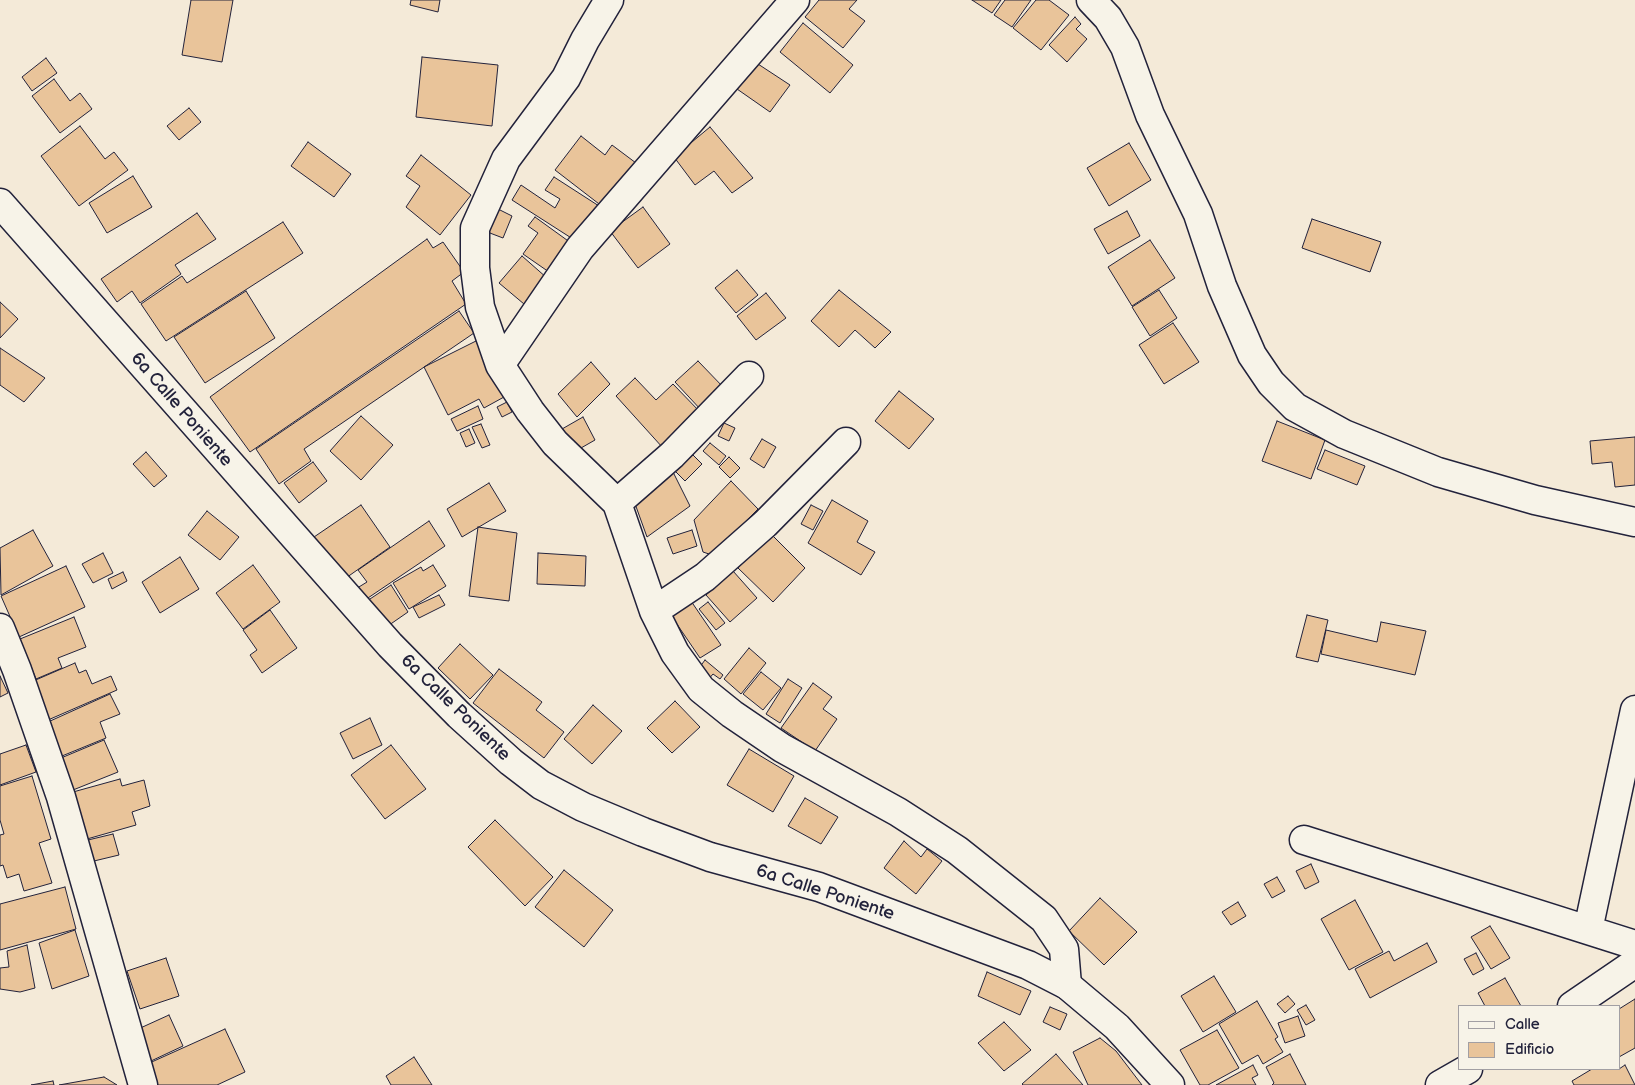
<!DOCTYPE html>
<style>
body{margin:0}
#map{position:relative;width:1635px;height:1085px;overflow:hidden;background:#f4ead8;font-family:"Balsamiq Sans",sans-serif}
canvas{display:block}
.legend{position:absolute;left:1458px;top:1005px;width:162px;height:65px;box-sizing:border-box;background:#f7f3e8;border:1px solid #a29fa3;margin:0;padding:6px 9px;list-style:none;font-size:15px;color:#22223b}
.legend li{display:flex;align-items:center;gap:10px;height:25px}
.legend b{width:25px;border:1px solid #a29fa3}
</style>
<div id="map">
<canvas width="1635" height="1085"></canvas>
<ul class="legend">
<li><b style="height:6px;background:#f7f3e8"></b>Calle</li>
<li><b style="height:14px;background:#e9c49a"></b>Edificio</li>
</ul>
</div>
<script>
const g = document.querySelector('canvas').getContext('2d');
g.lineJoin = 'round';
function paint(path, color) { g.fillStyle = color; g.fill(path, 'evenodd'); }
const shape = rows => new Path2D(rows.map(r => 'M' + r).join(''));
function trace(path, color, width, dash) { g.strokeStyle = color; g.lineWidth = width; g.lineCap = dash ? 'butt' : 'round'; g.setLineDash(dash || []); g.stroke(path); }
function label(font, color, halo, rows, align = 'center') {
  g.font = font + ' "Balsamiq Sans",sans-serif'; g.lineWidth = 4; g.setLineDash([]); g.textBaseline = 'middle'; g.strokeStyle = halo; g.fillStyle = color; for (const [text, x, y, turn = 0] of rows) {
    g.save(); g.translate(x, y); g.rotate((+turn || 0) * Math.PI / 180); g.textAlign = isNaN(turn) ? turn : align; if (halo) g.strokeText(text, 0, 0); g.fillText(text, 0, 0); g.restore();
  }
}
const building = shape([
 [191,0,233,0,222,62,182,55,191,0],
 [411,0,440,0,438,12,410,5,411,0],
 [819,0,857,0,849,9,865,21,843,48,805,17,819,0],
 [972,0,1001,0,992,13,972,0],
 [1005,0,1031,0,1012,27,994,15,1005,0],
 [1036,0,1049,0,1069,15,1041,50,1013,28,1036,0],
 [1075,17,1081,24,1076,29,1087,39,1067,62,1049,45,1075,17],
 [803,23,853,65,830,93,780,52,803,23],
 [422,57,498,65,492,126,416,117,422,57],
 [46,58,57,73,32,91,22,77,46,58],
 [758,64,790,85,770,112,737,89,758,64],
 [54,79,70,101,80,93,92,109,60,133,32,96,54,79],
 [189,108,201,122,179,140,167,126,189,108],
 [80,126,105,159,114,152,128,170,79,206,41,156,80,126],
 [710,127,753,178,732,193,714,171,695,185,674,157,710,127],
 [581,136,605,155,612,145,636,163,603,207,555,170,581,136],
 [308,142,351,174,334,197,291,166,308,142],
 [1129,143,1151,180,1109,206,1087,168,1129,143],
 [421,155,471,195,440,235,406,207,420,186,406,176,421,155],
 [133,176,152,207,107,233,89,203,133,176],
 [554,177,599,206,576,241,512,200,521,185,555,208,560,199,545,190,554,177],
 [492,206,512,216,503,238,482,230,492,206],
 [643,207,670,244,638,268,610,231,643,207],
 [1127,211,1140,236,1108,254,1094,229,1127,211],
 [197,213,216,239,175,265,181,274,140,303,132,291,117,302,101,279,197,213],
 [535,217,571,243,549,272,523,254,538,233,528,226,535,217],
 [1312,219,1381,242,1370,272,1302,248,1312,219],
 [283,222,303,253,166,341,141,304,182,276,187,283,283,222],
 [427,239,433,248,443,242,464,272,452,281,466,304,250,452,210,397,427,239],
 [1150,240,1175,278,1132,306,1108,267,1150,240],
 [522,256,547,278,524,304,499,283,522,256],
 [737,270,758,295,736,313,715,288,737,270],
 [839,290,891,332,875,348,855,330,839,347,811,321,839,290],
 [1159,290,1177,318,1150,336,1132,307,1159,290],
 [246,291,275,338,205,383,174,337,246,291],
 [766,293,786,318,756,340,737,316,766,293],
 [0,302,18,319,0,338,0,302],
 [459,311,474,333,304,449,311,461,279,484,256,449,459,311],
 [1173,323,1199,362,1164,384,1139,345,1173,323],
 [476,341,504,397,484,408,479,399,448,415,424,367,476,341],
 [0,348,45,378,24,402,0,385,0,348],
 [698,361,725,389,702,411,675,382,698,361],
 [591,362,610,384,577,417,558,394,591,362],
 [635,378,656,400,673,384,701,413,663,448,616,396,635,378],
 [899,391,934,419,909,449,875,421,899,391],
 [507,402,512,412,502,417,497,407,507,402],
 [478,406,483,419,457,431,451,419,478,406],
 [361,416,393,445,361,480,330,451,361,416],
 [583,417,595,440,574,452,562,429,583,417],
 [1277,421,1325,440,1311,479,1262,461,1277,421],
 [724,423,735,428,729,441,718,436,724,423],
 [481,424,490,445,482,448,472,427,481,424],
 [469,429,475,443,466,447,460,433,469,429],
 [1635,437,1635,485,1615,487,1612,462,1592,464,1590,441,1635,437],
 [762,439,776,447,764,468,750,459,762,439],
 [710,443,726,456,719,465,703,451,710,443],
 [1325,450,1365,466,1357,485,1317,469,1325,450],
 [146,452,167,476,154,487,133,464,146,452],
 [693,455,702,464,685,481,675,471,693,455],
 [729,457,740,468,730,478,719,467,729,457],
 [313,462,327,481,299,503,284,483,313,462],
 [673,472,690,506,647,537,634,501,673,472],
 [731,481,758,509,712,555,703,552,694,520,731,481],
 [489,483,506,511,462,537,447,509,489,483],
 [832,500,868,521,857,542,875,552,861,575,808,543,832,500],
 [361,505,390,547,343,580,314,537,361,505],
 [811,505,823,511,813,530,801,524,811,505],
 [207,511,239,537,220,560,188,535,207,511],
 [429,521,445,546,362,602,354,590,367,582,358,570,429,521],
 [478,527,517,533,509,601,469,596,478,527],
 [33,530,53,566,1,595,0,548,33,530],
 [692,530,697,546,673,554,667,538,692,530],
 [771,534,805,568,773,602,738,568,771,534],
 [103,553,113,573,93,583,82,564,103,553],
 [538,553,586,556,585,586,537,584,538,553],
 [180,557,199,589,160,613,142,582,180,557],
 [253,565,280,602,243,629,216,593,253,565],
 [433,565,446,586,409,609,393,583,421,567,423,571,433,565],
 [66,566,85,607,19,637,1,596,66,566],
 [733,571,757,598,730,622,706,595,733,571],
 [123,572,127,581,112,589,108,579,123,572],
 [391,585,408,612,382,630,364,603,391,585],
 [439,595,445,605,419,618,413,607,439,595],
 [691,601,721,645,700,658,670,614,691,601],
 [708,602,725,623,716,630,699,609,708,602],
 [270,610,297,648,262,673,250,655,257,650,243,630,270,610],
 [1307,615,1328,620,1318,662,1296,657,1307,615],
 [74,617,86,647,58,658,62,668,36,679,20,639,74,617],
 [1381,622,1426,631,1415,675,1321,654,1326,630,1377,642,1381,622],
 [460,644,493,675,470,699,438,668,460,644],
 [749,648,766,663,741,694,724,679,749,648],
 [705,660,723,675,720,679,713,674,707,681,696,672,705,660],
 [75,663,79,673,86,670,92,684,111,676,117,690,48,720,31,682,75,663],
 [499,669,542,702,536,710,564,732,544,758,473,703,499,669],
 [761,672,781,688,763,710,743,694,761,672],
 [0,676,8,693,0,697,0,676],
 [788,679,802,688,780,723,766,714,788,679],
 [813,683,832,697,823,709,837,719,815,751,781,728,813,683],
 [110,694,120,714,100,722,106,738,62,756,48,722,110,694],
 [675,701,700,727,672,753,647,728,675,701],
 [593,705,622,731,592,764,564,739,593,705],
 [370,718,382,745,353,759,340,733,370,718],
 [104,740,118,772,73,790,61,758,104,740],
 [26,745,36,772,0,785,0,754,26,745],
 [391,745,426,789,385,819,351,775,391,745],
 [749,749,794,776,773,812,727,785,749,749],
 [32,776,51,839,39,843,52,883,24,891,19,874,7,878,3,865,0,866,0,835,4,834,0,820,0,786,32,776],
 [120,779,122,786,144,780,150,806,132,812,136,825,87,839,73,792,120,779],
 [805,798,838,817,821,844,788,826,805,798],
 [495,820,553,877,525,906,468,847,495,820],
 [113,834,119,855,94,861,88,840,113,834],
 [904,841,921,857,927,849,942,861,916,894,884,868,904,841],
 [1311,864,1319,882,1305,889,1296,871,1311,864],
 [564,870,613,910,584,947,535,907,564,870],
 [1277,877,1285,891,1272,898,1264,884,1277,877],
 [65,887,76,929,0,950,0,904,65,887],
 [1100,898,1137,932,1104,965,1069,931,1100,898],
 [1355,900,1383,952,1349,970,1321,919,1355,900],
 [1238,902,1246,916,1231,925,1222,912,1238,902],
 [1490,926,1510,958,1491,969,1471,937,1490,926],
 [75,930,89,976,52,989,39,943,75,930],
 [1427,943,1437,962,1370,998,1355,969,1389,951,1394,961,1427,943],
 [27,945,35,988,20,992,0,989,0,968,9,967,7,951,27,945],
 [1476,953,1484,969,1473,975,1464,959,1476,953],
 [166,958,179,996,140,1009,127,971,166,958],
 [987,972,1031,991,1020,1015,978,996,987,972],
 [1214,976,1236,1012,1203,1032,1181,996,1214,976],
 [1505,978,1521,1006,1485,1006,1478,993,1505,978],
 [1288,996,1295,1004,1285,1013,1277,1004,1288,996],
 [1635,999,1635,1048,1619,1057,1619,1009,1635,999],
 [1257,1001,1278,1037,1275,1039,1283,1052,1263,1064,1258,1055,1242,1064,1219,1024,1257,1001],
 [1306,1005,1315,1020,1306,1025,1297,1010,1306,1005],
 [1050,1007,1067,1014,1060,1030,1043,1022,1050,1007],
 [169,1015,183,1046,151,1061,136,1030,169,1015],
 [1298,1016,1305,1036,1285,1043,1278,1023,1298,1016],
 [1004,1022,1031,1050,1004,1071,978,1043,1004,1022],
 [225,1029,245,1072,217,1085,154,1085,145,1065,225,1029],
 [1217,1030,1239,1068,1208,1085,1200,1085,1180,1050,1217,1030],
 [1100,1038,1116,1051,1142,1085,1088,1085,1073,1052,1100,1038],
 [1056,1054,1083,1085,1023,1085,1022,1084,1056,1054],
 [1290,1054,1306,1085,1272,1085,1274,1083,1266,1067,1290,1054],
 [414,1057,432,1085,391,1085,386,1076,414,1057],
 [1253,1065,1258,1075,1252,1078,1256,1085,1216,1085,1253,1065],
 [1625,1065,1635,1085,1574,1085,1572,1081,1592,1069,1619,1069,1625,1065],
 [104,1077,117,1085,59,1085,104,1077],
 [53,1081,54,1085,31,1085,53,1081]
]);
const minor = shape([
 [609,0,585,40,566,78,506,159,475,228,475,268,480,307,500,365,530,411,555,443,617,503,654,611,675,653,701,689,732,714,782,748,898,812,957,850,1044,919,1064,949,1067,985],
 [1091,0,1108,18,1125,47,1150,115,1198,214,1222,286,1252,355,1271,383,1295,407,1344,434,1438,472,1535,500,1635,522],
 [500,365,580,248,795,0],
 [617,503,672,455,749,376],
 [654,611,705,577,765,524,846,442],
 [0,628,17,670,61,797,143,1085],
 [1304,840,1635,945],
 [1588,930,1635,710],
 [1572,1006,1635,963],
 [1440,1085,1468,1069]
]);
const tertiary = shape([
 [0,203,390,645,459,715,511,762,541,785,583,807,643,832,710,857,819,887,1028,965,1067,985,1117,1027,1170,1085]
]);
const streetNames = [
 ["6a Calle Poniente",181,410,49],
 ["6a Calle Poniente",455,708,44],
 ["6a Calle Poniente",825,893,18]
];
paint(building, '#e9c49a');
trace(building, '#22223b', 1);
trace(minor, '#22223b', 31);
trace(tertiary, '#22223b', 31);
trace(minor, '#f7f3e8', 28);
trace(tertiary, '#f7f3e8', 28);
label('18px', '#22223b', '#f7f3e8', streetNames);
</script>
